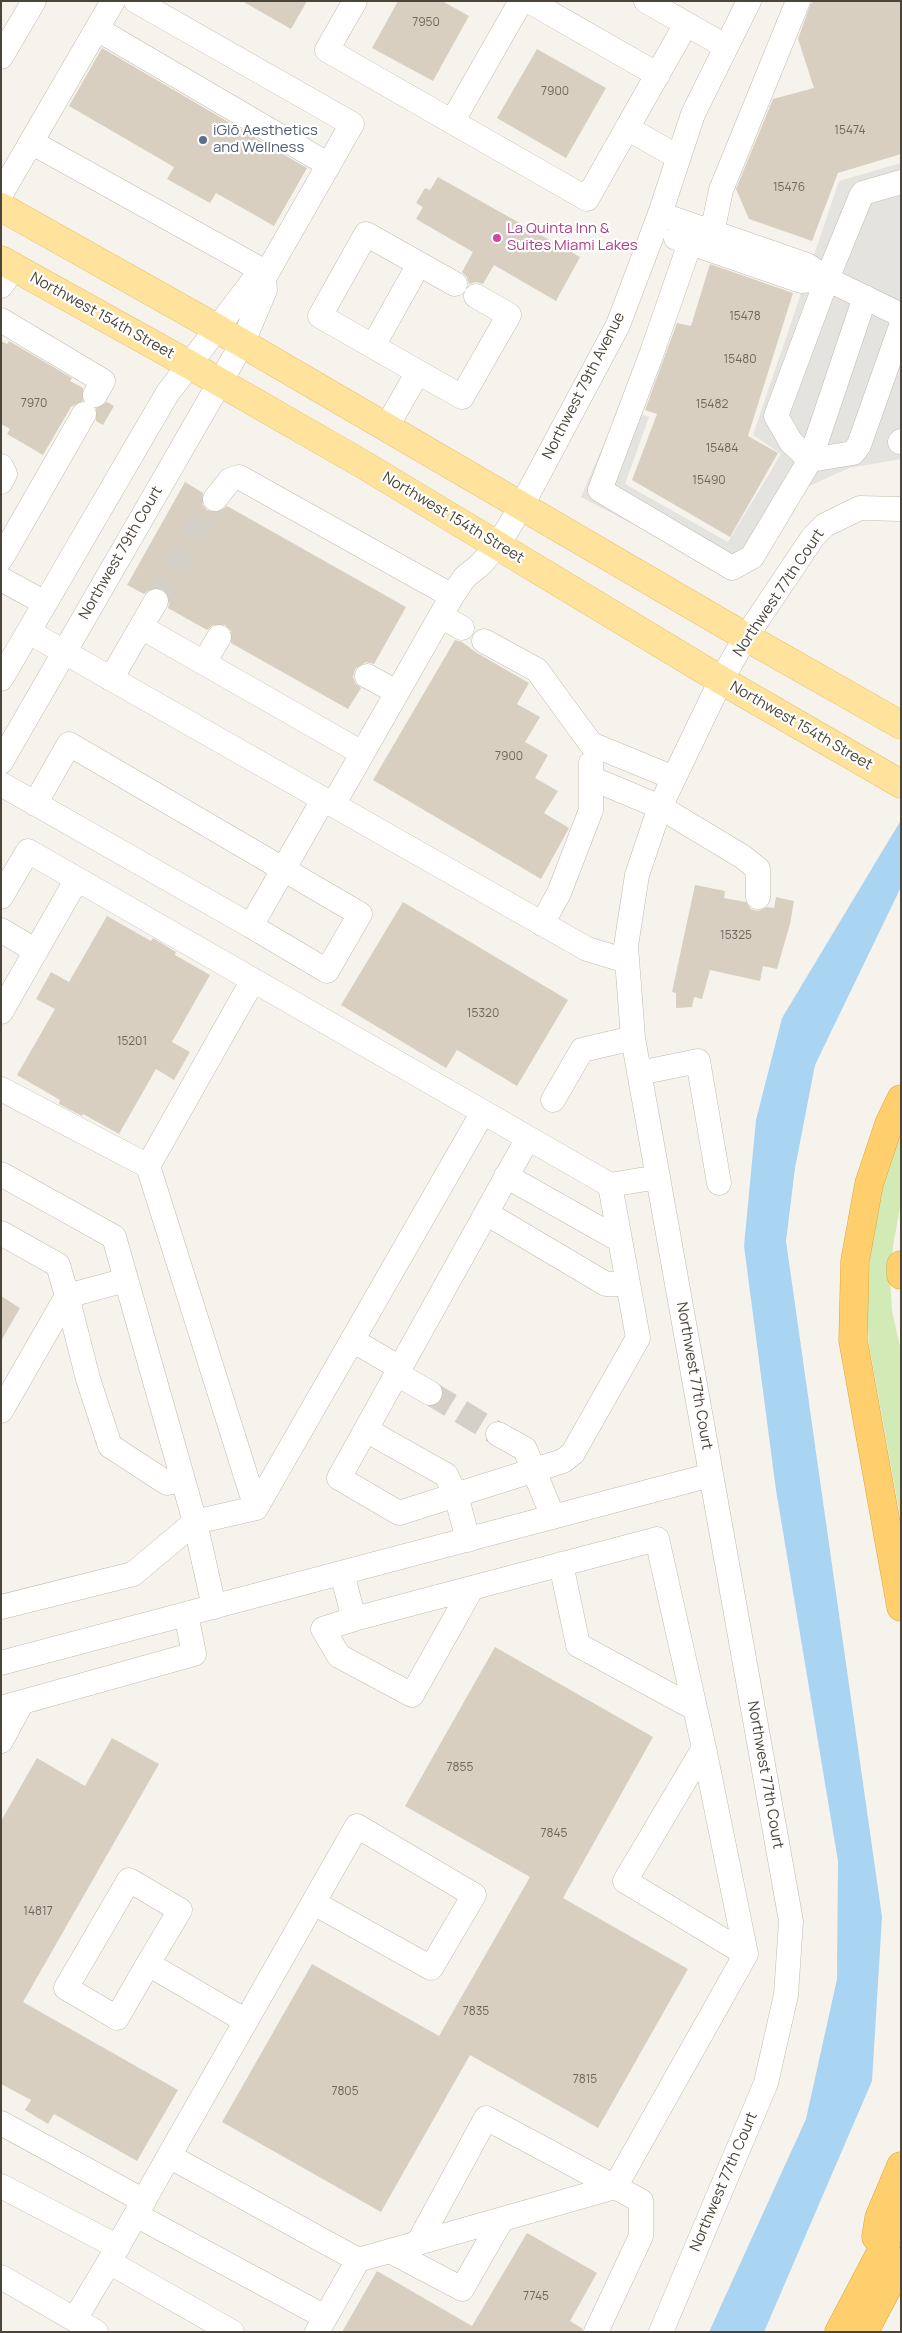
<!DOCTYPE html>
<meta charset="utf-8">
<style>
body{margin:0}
#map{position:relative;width:902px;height:2333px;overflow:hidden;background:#f6f3ec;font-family:Manrope,sans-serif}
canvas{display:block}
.frame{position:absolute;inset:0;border:2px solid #4b4439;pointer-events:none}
</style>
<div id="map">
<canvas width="902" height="2333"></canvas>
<div class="frame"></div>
</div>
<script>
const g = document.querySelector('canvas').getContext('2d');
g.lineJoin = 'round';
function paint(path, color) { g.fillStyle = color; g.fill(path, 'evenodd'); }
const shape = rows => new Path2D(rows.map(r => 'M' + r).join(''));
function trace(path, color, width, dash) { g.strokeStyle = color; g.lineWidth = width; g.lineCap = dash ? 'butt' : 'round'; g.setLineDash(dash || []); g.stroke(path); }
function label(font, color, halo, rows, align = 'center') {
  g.font = font + ' Manrope,sans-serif'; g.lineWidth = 4.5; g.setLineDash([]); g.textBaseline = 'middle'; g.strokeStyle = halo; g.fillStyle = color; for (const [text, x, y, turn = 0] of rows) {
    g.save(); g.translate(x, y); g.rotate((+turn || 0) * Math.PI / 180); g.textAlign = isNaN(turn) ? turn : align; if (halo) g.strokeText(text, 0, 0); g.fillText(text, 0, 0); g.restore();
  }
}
const green = shape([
 [901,1124,901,1202,893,1246,890,1278,892,1311,901,1351,901,1521,869,1345,867,1313,871,1240,876,1207]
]);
const parking = shape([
 [901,163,901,459,849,468,803,489,735,578,581,497,620,406,649,417,625,484,728,542,781,454,753,435,839,181]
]);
const water = shape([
 [901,820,901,887,815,1065,795,1168,786,1241,882,1917,872,2081,764,2332,709,2332,806,2119,837,1979,838,1861,776,1490,744,1246,756,1120,782,1018]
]);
const building = shape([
 [242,1,307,1,291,29],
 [398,1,442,1,469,16,433,81,372,48],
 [816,1,901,1,901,154,838,173,812,241,749,219,736,189,773,99,814,88,798,39,811,3],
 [102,48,307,168,274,226,216,193,210,203,167,179,174,167,69,106],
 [537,49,606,88,566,158,497,118],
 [438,177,580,257,556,301,494,265,483,284,476,282,469,284,467,277,462,272,473,252,416,219,423,207,416,203,425,188,430,190],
 [710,264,793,293,748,436,778,453,730,537,632,480,657,414,645,410,677,323,691,326],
 [1,341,7,344,9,341,72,378,70,381,83,388,83,401,71,407,43,455,7,434,10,429,1,424],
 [107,402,114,406,103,425,96,421,96,408],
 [185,482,203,493,202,504,207,510,220,512,227,506,406,607,374,664,366,662,355,669,353,677,356,684,361,688,348,709,231,643,231,631,225,625,213,625,207,630,168,608,170,601,168,595,162,589,150,589,144,594,127,585],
 [455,640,462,642,477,653,529,683,517,704,540,717,525,742,548,755,535,778,558,791,544,813,569,828,541,879,373,780],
 [695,885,725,891,724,898,746,902,751,909,758,911,767,907,774,908,776,897,794,901,790,924,777,969,763,966,760,981,710,970,702,999,694,997,692,1007,676,1008,676,993,672,992],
 [403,902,568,1000,517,1086,457,1050,446,1068,341,1005],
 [107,916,151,941,153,938,176,952,175,955,210,975,172,1042,190,1052,174,1080,156,1069,119,1134,83,1114,82,1116,59,1104,60,1100,17,1075,55,1009,36,999,51,972,69,982],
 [1,1296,20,1308,1,1341],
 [495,1647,653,1737,563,1898,688,1969,598,2128,470,2055,381,2212,222,2122,312,1964,439,2036,530,1877,405,1806],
 [112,1738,159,1764,23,2002,178,2090,137,2161,54,2114,48,2124,25,2110,31,2100,1,2084,1,1821,37,1758,85,1786],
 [527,2233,597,2273,570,2321,583,2329,582,2332,342,2332,377,2271,472,2326]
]);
const minorTunnel = shape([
 [156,601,215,499],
 [430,1393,498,1434]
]);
const minor = shape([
 [355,1,327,50,587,199,686,24],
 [529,1,658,75],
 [646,1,725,46],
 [97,29,329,165],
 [1,57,34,1],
 [452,122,521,1],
 [627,128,678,157],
 [31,142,267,273],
 [1,194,113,1],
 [660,214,807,265,827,279,901,315],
 [712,233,721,190,798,1],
 [676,238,801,281,827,279],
 [690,243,650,358,600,490,732,568,752,557,810,460,865,297],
 [1,286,14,268],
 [1,320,103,381,95,395],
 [373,346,419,264],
 [418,372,320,316,366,234,455,284],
 [386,428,418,372,462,397,509,315,476,296],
 [900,442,901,441],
 [810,460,791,442,776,416,827,279,861,196,863,193,901,182],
 [810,460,853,453,859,445,901,326],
 [1,466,5,474,1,482],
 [215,499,230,480,239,477,452,596],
 [1,559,84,414],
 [1,579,45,603],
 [441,616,462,628],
 [141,627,362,753],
 [29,632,587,949,627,961],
 [484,641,537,670,591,744,674,778],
 [204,663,219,637],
 [367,676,397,692],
 [1,679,167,394,253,281,264,278],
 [111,679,156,601],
 [1,762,242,344,265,290,264,278,352,124,136,1],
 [591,778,660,807,743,857,758,869,758,897],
 [1,784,251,926,323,800],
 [35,804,69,744,360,914,327,971,251,926],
 [333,805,452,596,465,577,480,565,498,545,521,507,618,325,660,214,693,114,749,1],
 [1,897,28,851,483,1112,256,1508,195,1522,133,1574,1,1607],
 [542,924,559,893,591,810,591,763],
 [1,930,36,951],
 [1,1012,77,879],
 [639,1073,698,1061,719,1183],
 [1,1089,148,1166,253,980],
 [553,1100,582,1050,633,1038],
 [528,1138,610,1185],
 [148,1166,256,1508],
 [1,1174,114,1237,195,1522,214,1607],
 [506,1176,618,1239],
 [486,1213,606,1284,627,1284],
 [1,1233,58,1265,67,1296,1,1411],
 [126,1280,67,1296,88,1379,110,1446,167,1483,183,1480],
 [352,1340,400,1368,528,1138,483,1112],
 [400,1368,339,1478,399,1513,563,1461,573,1453,638,1338,610,1185,658,1177],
 [397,1374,430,1393],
 [366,1430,446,1475,456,1495,468,1540],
 [498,1434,525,1449,553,1517],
 [561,1564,578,1645,694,1708],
 [354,1619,323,1629,339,1656,412,1695,472,1588],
 [1,1663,711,1475],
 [1,1708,194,1654,186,1614],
 [1,1741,22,1702],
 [704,1748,625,1881,746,1954],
 [314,1903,431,1968,474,1895,357,1826,169,2156,358,2260,418,2243,486,2118,615,2187,746,1954,704,1748,657,1539,354,1619,342,1573],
 [148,1964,117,2018,66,1988,129,1880,180,1910,148,1964,246,2021],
 [1,2123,144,2201],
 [169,2156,109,2262,232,2332],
 [1,2186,118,2247],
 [136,2215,325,2317],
 [418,2243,615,2187,641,2201,641,2236,596,2332],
 [390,2251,462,2289,502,2219],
 [1,2277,96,2332],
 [75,2319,109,2262],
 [317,2332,358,2260],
 [661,2332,766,2083,786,1995,791,1921,633,1038,626,946,637,875,660,807,721,680,746,637,813,537,825,525,860,508,901,509]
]);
const major = shape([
 [1,207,218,329,746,637,901,725],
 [1,260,190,365,364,465,721,680,901,784]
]);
const highway = shape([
 [901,1099,889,1124,869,1184,855,1261,853,1340,901,1607],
 [901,1265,901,1275],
 [876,2237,879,2218,901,2166],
 [839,2332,901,2214],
 [864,2332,901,2262]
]);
const markers = [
 [203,140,5,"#5c6f8a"],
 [497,238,5,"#d1479c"]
];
const numberNames = [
 ["7950",426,23],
 ["7900",555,92],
 ["15474",850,131],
 ["15476",789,188],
 ["15478",745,317],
 ["15480",740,360],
 ["7970",34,404],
 ["15482",712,405],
 ["15484",722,449],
 ["15490",709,481],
 ["7900",509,757],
 ["15325",736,936],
 ["15320",483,1014],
 ["15201",132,1042],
 ["7855",460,1768],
 ["7845",554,1834],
 ["14817",38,1912],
 ["7835",476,2012],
 ["7815",585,2080],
 ["7805",345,2092],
 ["7745",536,2297]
];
const serviceNames = [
 ["iGlō Aesthetics",213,131],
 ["and Wellness",213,148]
];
const hotelNames = [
 ["La Quinta Inn &",507,229],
 ["Suites Miami Lakes",507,246]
];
const streetNames = [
 ["Northwest 154th Street",102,316,29],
 ["Northwest 79th Avenue",584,386,-63],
 ["Northwest 154th Street",453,518,31],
 ["Northwest 79th Court",121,553,-60],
 ["Northwest 77th Court",779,593,-56],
 ["Northwest 154th Street",801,726,30],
 ["Northwest 77th Court",694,1376,80],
 ["Northwest 77th Court",765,1775,80],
 ["Northwest 77th Court",724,2182,-67]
];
paint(green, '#d2eab5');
paint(parking, '#e5e3e0');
paint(water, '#a9d4f2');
paint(building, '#d8cfc1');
trace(minorTunnel, '#d4d0c8', 24, [24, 12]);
trace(minor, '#c2bbae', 25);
trace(major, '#e6c16a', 29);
trace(highway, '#e0a43c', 29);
trace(minor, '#fff', 24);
trace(major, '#ffe39c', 28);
trace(highway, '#ffcf6e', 28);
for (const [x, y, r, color] of markers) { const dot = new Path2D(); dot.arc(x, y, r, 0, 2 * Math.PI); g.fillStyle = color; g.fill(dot); trace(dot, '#fff', 2); }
label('12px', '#6e675b', null, numberNames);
label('15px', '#4e5e75', '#fff', serviceNames, 'left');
label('15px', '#b23c85', '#fff', hotelNames, 'left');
label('15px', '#4b4439', '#fff', streetNames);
</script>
